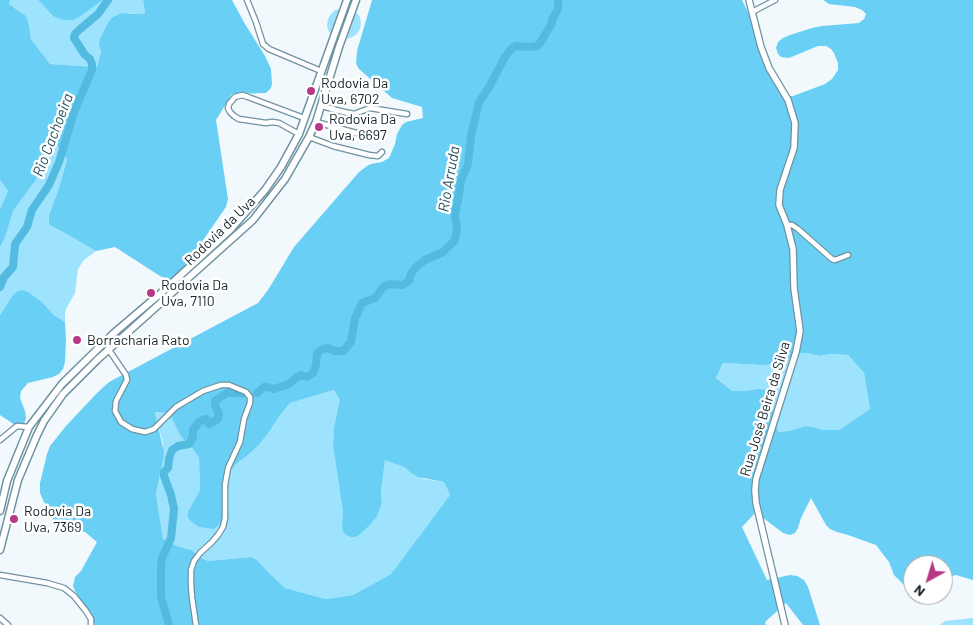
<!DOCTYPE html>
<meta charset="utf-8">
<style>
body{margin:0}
#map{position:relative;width:973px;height:625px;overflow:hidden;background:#f2f9fc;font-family:Barlow,sans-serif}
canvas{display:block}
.north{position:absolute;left:903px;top:555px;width:50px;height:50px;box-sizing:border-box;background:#fff;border:1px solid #a2a8aa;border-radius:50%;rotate:219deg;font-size:14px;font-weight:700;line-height:20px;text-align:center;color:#16252a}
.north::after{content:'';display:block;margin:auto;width:18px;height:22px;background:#b73886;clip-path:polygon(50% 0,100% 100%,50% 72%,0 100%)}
</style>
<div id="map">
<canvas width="973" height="625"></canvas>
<div class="north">N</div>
</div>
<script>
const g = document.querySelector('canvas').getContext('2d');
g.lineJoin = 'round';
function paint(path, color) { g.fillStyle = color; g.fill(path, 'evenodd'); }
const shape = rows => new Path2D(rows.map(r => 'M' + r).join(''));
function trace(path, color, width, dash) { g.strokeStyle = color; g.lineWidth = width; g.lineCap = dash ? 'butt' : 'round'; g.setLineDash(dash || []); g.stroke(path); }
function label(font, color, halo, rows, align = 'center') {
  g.font = font + ' Barlow,sans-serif'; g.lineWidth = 5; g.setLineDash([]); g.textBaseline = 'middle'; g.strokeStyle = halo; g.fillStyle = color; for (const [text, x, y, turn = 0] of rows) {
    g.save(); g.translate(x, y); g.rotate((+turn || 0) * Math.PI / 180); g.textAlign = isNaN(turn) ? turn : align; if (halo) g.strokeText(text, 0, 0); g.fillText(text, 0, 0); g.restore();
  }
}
const green = shape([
 [10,0,38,0,53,16,93,7,103,0,143,0,145,13,137,14,129,13,99,45,101,52,97,67,50,64,31,39,29,25,21,12,9,4],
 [341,9,331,35,328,30,327,25,328,19,331,14,335,10],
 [356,12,360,17,361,23,360,29,357,34,352,37,347,39],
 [54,144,67,158,59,188,49,215,53,227,61,231,96,251,84,260,78,269,75,293,67,307,65,312,65,322,54,315,42,302,30,293,24,290,12,296,0,315,0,247,13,211,36,180,47,156],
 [0,180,8,191,0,209],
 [798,353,807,353,819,356,830,354,848,355,864,373,870,409,839,430,823,430,813,427,805,426,789,431,777,432,772,407,772,400,757,389,744,391,732,391,716,378,723,363,761,365],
 [334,390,341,400,333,436,343,512,342,525,346,535,350,537,356,537,370,525,377,515,382,503,381,492,385,459,404,467,411,473,424,479,444,482,450,495,391,574,353,595,326,599,285,588,267,571,262,565,257,560,251,557,208,561,186,548,175,545,163,539,156,494,163,461,163,444,155,412,169,413,181,437,193,449,199,458,200,490,188,513,226,477,236,464,248,455,258,446,269,432,280,415,290,403],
 [973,618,973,625,940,625,945,621]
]);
const forest = shape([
 [0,0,10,0,9,4,26,16,29,25,31,39,50,64,97,67,101,52,99,45,100,39,108,23,113,17,122,13,137,14,145,13,143,0,232,0,245,24,265,56,271,69,272,84,271,88,266,93,232,94,216,120,228,199,226,207,186,265,178,274,172,279,166,279,160,276,115,247,96,251,61,231,53,227,49,224,49,215,59,188,67,159,55,144,47,156,36,180,13,211,5,237,0,247,0,209,8,191,0,180],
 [38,0,103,0,79,17,73,20,63,20,53,16],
 [372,0,742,0,748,12,764,58,787,96,793,96,825,84,832,79,838,70,838,63,834,53,831,49,826,46,818,46,789,58,781,57,778,54,776,48,778,42,783,38,790,35,812,28,822,26,859,23,864,19,866,14,862,10,855,7,829,4,823,0,973,0,973,580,956,575,943,578,943,565,913,565,913,587,904,585,894,575,889,562,876,545,848,535,837,532,830,529,826,525,811,498,801,518,798,528,795,533,790,535,783,533,766,520,755,513,742,527,767,580,790,575,797,576,804,580,808,587,820,625,803,625,786,603,765,622,766,625,95,625,75,591,73,586,75,577,81,571,97,542,85,532,61,531,57,528,43,500,40,493,40,483,47,454,50,446,66,426,97,393,109,382,258,303,268,290,294,247,359,172,367,166,371,164,382,162,389,158,395,144,397,134,402,125,406,122,423,118,422,107,392,98,359,69,356,64,357,51],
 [798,353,807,353,819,356,830,354,848,355,864,373,870,409,839,430,823,430,813,427,805,426,789,431,778,432,772,407,772,400,770,393,766,390,757,389,744,391,732,391,716,378,723,363,761,365,774,364,786,360],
 [334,390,340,400,334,428,333,444,343,512,342,525,343,531,346,535,350,537,356,537,359,535,370,525,377,516,382,503,381,492,385,460,404,467,411,473,418,477,444,482,450,495,391,574,353,595,326,599,285,588,267,571,262,565,257,560,251,557,208,561,200,557,191,550,175,545,163,539,156,494,163,461,164,453,155,412,169,413,181,437,193,449,199,458,200,490,188,512,188,518,192,522,199,527,214,529,219,525,222,520,226,477,236,464,248,455,258,446,269,432,280,415,290,403],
 [24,290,30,293,42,302,54,315,65,322,66,341,65,362,63,369,59,374,53,377,28,383,21,391,20,398,25,411,26,418,24,424,21,426,15,425,0,415,0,315,12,296,18,291]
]);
const river = shape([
 [0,287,4,277,13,267,15,244,27,227,32,210,49,185,59,162,74,112,92,70,92,64,90,59,85,55,74,38,75,34,79,30,98,14,108,0],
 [257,393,264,387,268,387,274,389,289,384,297,377,301,375,307,377,313,373,316,365,317,353,323,349,328,348,334,351,343,351,351,342,355,318,362,303,375,298,384,286,391,284,402,285,409,281,411,274,415,268,425,260,443,252,455,240,457,228,455,216,456,209,458,200,461,180,468,164,471,136,479,102,488,89,505,57,512,48,516,46,528,47,537,46,540,43,552,23,552,20,558,9,558,0],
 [169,625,161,597,161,567,162,558,171,538,174,509,171,495,164,476,164,472,168,468,169,459,172,450,178,446,189,444,193,437,193,430,199,422,206,419,209,424,218,419,219,414,215,405,215,401,227,393,243,393]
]);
const street = shape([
 [247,0,256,22,263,44,269,49,321,71],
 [752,12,775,0],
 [322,106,344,112,354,114,370,108,407,114],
 [316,122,360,134],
 [299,134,279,123,272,122,266,123,239,119,234,116,230,112,228,108,229,104,235,97,242,95,248,97,304,118],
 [309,137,333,146,369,155,378,156,382,152],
 [787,225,792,225,798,229,832,259,835,260,848,255],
 [109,350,126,375,127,380,116,401,115,411,121,422,132,429,145,432,154,429,176,407,203,391,221,385,229,385,246,392,250,397,250,403,244,419,240,442,228,468,225,485,225,518,223,527,218,535,212,542,200,553,194,561,191,570,191,584,192,598,196,625],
 [0,440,17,426,29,427],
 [0,575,47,583,64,588,74,596,86,611,91,619,91,625],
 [0,618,8,625]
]);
const secondary = shape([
 [749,0,761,47,769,68,788,100,795,123,794,148,780,190,779,205,787,225,793,249,794,288,800,331,796,352,756,479,755,490,756,503,785,625]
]);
const primary = shape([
 [0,511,7,481,29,427,62,384,114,333,161,293,230,230,265,190,281,167,299,134,347,0],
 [0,550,18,480,37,435,44,421,63,394,97,360,253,220,285,179,309,137,316,122,339,47,356,0]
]);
const markers = [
 [311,91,5,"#b73886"],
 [319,127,5,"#b73886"],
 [151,293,5,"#b73886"],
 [77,340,5,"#b73886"],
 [14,519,5,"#b73886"]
];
const poiNames = [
 ["Rodovia Da",321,83],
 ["Uva, 6702",321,99],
 ["Rodovia Da",329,119],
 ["Uva, 6697",329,135],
 ["Rodovia Da",161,285],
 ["Uva, 7110",161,301],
 ["Borracharia Rato",87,340],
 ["Rodovia Da",24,511],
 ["Uva, 7369",24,527]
];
const streetNames = [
 ["Rodovia da Uva",220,231,-44],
 ["Rua José Beira da Silva",765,409,-73]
];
const waterNames = [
 ["Rio Cachoeira",53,135,-69],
 ["Rio Arruda",449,179,-80]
];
paint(green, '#9de3fe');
paint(forest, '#69cff4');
trace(river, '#54bbe0', 8);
trace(street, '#6e92a0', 7);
trace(secondary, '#6e92a0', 8);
trace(primary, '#6e92a0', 9);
trace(street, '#fff', 4.5);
trace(secondary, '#fff', 5.5);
trace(primary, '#fff', 6);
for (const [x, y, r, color] of markers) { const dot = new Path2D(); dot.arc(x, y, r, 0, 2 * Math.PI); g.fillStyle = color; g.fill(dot); trace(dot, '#fff', 2); }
label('14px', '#16252a', '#fff', poiNames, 'left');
label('14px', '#16252a', '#fff', streetNames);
label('italic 15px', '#265262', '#fff', waterNames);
</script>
